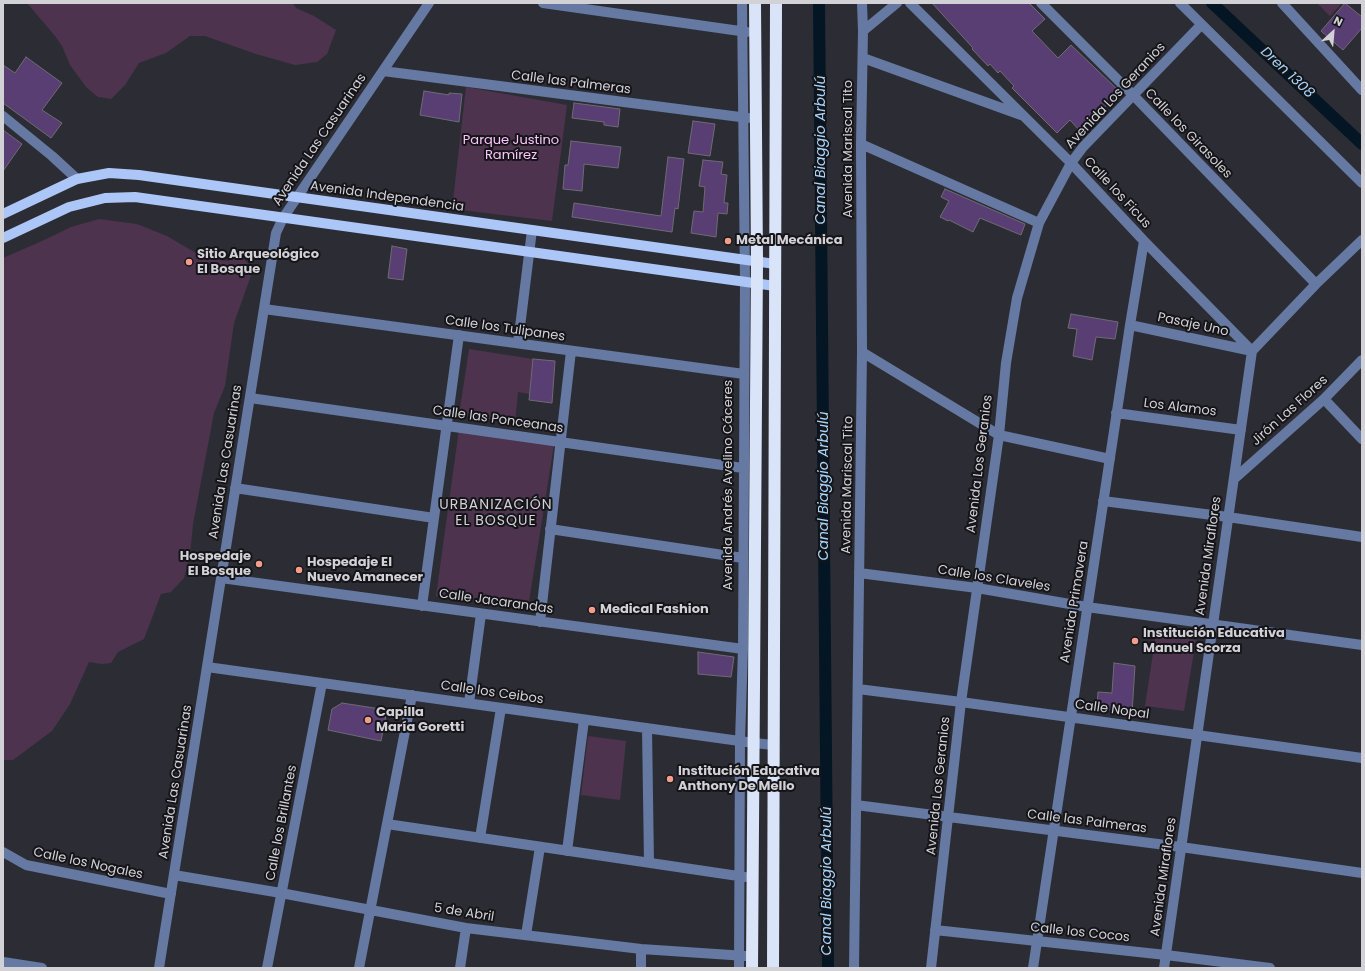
<!DOCTYPE html>
<meta charset="utf-8">
<style>
body{margin:0}
#map{position:relative;width:1365px;height:971px;overflow:hidden;background:#2c2d34;font-family:Poppins,sans-serif}
canvas{display:block}
.frame{position:absolute;inset:0;border:4px solid #d1d1d6;pointer-events:none}
.north{position:absolute;left:1313px;top:12px;width:40px;height:40px;-webkit-text-stroke:3px #151519;paint-order:stroke;rotate:26deg;font-size:11px;font-weight:700;line-height:16px;text-align:center;color:#d1d1d6}
.north::after{content:'';display:block;margin:auto;width:14px;height:18px;background:#d1d1d6;clip-path:polygon(50% 0,100% 100%,50% 72%,0 100%)}
</style>
<div id="map">
<canvas width="1365" height="971"></canvas>
<div class="frame"></div>
<div class="north">N</div>
</div>
<script>
const g = document.querySelector('canvas').getContext('2d');
g.lineJoin = 'round';
function paint(path, color) { g.fillStyle = color; g.fill(path, 'evenodd'); }
const shape = rows => new Path2D(rows.map(r => 'M' + r).join(''));
function trace(path, color, width, dash) { g.strokeStyle = color; g.lineWidth = width; g.lineCap = dash ? 'butt' : 'round'; g.setLineDash(dash || []); g.stroke(path); }
function label(font, color, halo, rows, align = 'center') {
  g.font = font + ' Poppins,sans-serif'; g.lineWidth = 4; g.setLineDash([]); g.textBaseline = 'middle'; g.strokeStyle = halo; g.fillStyle = color; for (const [text, x, y, turn = 0] of rows) {
    g.save(); g.translate(x, y); g.rotate((+turn || 0) * Math.PI / 180); g.textAlign = isNaN(turn) ? turn : align; if (halo) g.strokeText(text, 0, 0); g.fillText(text, 0, 0); g.restore();
  }
}
const green = shape([
 [27,3,293,3,296,8,314,16,336,30,327,54,317,62,295,65,256,54,205,36,190,36,166,53,139,63,125,85,111,99,98,97,86,87,70,65,62,46,55,36],
 [1317,3,1342,3,1330,16],
 [466,87,567,105,552,221,452,209],
 [99,219,137,224,167,236,206,259,229,261,235,248,253,270,234,323,225,386,214,413,193,524,190,555,184,578,171,592,161,594,144,639,118,652,111,663,102,664,89,662,70,704,52,731,13,760,3,760,3,258,42,241,71,227],
 [469,349,533,359,529,394,518,392,515,423,459,415],
 [459,429,554,445,528,608,436,596],
 [1156,633,1196,640,1184,711,1145,706],
 [588,736,626,741,620,800,581,795]
]);
const canal = shape([
 [819,3,828,968],
 [1212,3,1362,144]
]);
const building = shape([
 [932,3,1029,3,1045,19,1032,31,1058,58,1071,45,1120,92,1080,131,1070,120,1057,133,1012,88,1014,86,1000,71,998,73,990,64,988,66,972,49,973,48,932,3],
 [1345,3,1362,17,1362,28,1343,50,1321,31,1345,3],
 [26,57,62,83,42,110,62,123,51,138,3,103,3,65,15,73,26,57],
 [424,91,449,95,449,93,462,94,459,122,420,115,424,91],
 [574,103,620,109,618,127,604,125,604,122,572,118,574,103],
 [693,121,715,124,710,156,688,153,693,121],
 [3,130,22,144,3,171,3,130],
 [571,141,621,147,618,168,584,164,582,191,563,189,565,165,568,165,571,141],
 [668,157,684,159,678,209,675,208,672,232,572,217,574,203,661,216,668,157],
 [703,160,723,162,721,174,727,175,724,203,728,203,727,214,718,213,716,237,691,233,694,211,703,212,705,187,699,186,703,160],
 [945,189,1025,224,1021,235,980,218,973,232,949,220,948,221,940,217,949,201,941,197,945,189],
 [392,246,407,249,403,280,388,278,392,246],
 [1071,314,1118,322,1115,339,1096,337,1092,360,1073,356,1077,329,1068,328,1071,314],
 [533,359,555,361,552,403,529,400,533,359],
 [698,652,734,657,731,677,698,674,698,652],
 [1114,663,1135,666,1132,713,1097,708,1098,692,1112,693,1114,663],
 [342,703,387,710,381,741,328,730,332,709,342,703]
]);
const minor = shape([
 [543,3,747,32],
 [910,3,1071,163,1144,241,1252,351],
 [1041,3,1134,96,1316,284],
 [1180,3,1362,183],
 [1282,3,1362,90],
 [863,31,897,3],
 [863,58,1021,115],
 [383,71,748,118],
 [3,116,52,156,77,179],
 [861,144,1039,223],
 [264,309,744,374],
 [1130,325,1252,351],
 [518,343,532,230],
 [862,352,999,435,1110,459],
 [250,398,743,468],
 [1324,399,1362,439],
 [1116,413,1241,430],
 [1234,479,1324,399,1362,360],
 [235,488,434,518],
 [1103,501,1228,517,1362,537],
 [550,529,743,558],
 [859,573,977,588,1087,607,1362,645],
 [221,578,743,649],
 [422,606,459,335],
 [540,622,571,351],
 [207,667,754,743,773,745],
 [858,689,961,702,1362,758],
 [469,703,481,614],
 [647,728,649,863],
 [856,805,1181,847,1362,873],
 [387,824,745,877],
 [480,838,501,708],
 [567,851,584,720],
 [3,852,26,865,171,894],
 [174,875,281,893,466,928,641,949,746,956],
 [935,930,1166,955,1270,968],
 [526,935,540,847],
 [641,949,641,968],
 [3,962,42,968],
 [159,968,276,233,283,218,429,3],
 [267,968,322,683],
 [359,968,412,695],
 [460,968,466,928],
 [739,968,740,741,743,649,745,282,742,3],
 [854,968,862,352,861,144,863,31,862,3],
 [931,968,961,702,999,435,1006,363,1017,298,1039,223,1071,163,1083,147,1201,25],
 [1033,968,1130,325,1144,241],
 [1164,968,1252,351,1316,284,1362,240]
]);
const major = shape([
 [3,214,77,179,109,173,139,175,775,264],
 [3,238,69,207,105,198,135,197,775,286]
]);
const highway = shape([
 [752,968,757,262,755,3],
 [773,968,776,3]
]);
const markers = [
 [728,241,4,"#f59d8d"],
 [189,262,4,"#f59d8d"],
 [259,564,4,"#f59d8d"],
 [299,570,4,"#f59d8d"],
 [592,610,4,"#f59d8d"],
 [1135,641,4,"#f59d8d"],
 [368,720,4,"#f59d8d"],
 [670,779,4,"#f59d8d"]
];
const streetNames = [
 ["Calle las Palmeras",571,83,7],
 ["Avenida Los Geranios",1116,96,-47],
 ["Calle los Girasoles",1188,134,46],
 ["Avenida Las Casuarinas",320,140,-56],
 ["Avenida Mariscal Tito",849,149,-90],
 ["Calle los Ficus",1117,193,47],
 ["Avenida Independencia",387,197,8],
 ["Pasaje Uno",1193,325,12],
 ["Calle los Tulipanes",505,329,8],
 ["Los Alamos",1180,408,7],
 ["Jirón Las Flores",1290,411,-42],
 ["Calle las Ponceanas",498,420,8],
 ["Avenida Las Casuarinas",226,462,-81],
 ["Avenida Los Geranios",980,464,-83],
 ["Avenida Andrés Avelino Cáceres",729,485,-90],
 ["Avenida Mariscal Tito",848,485,-89],
 ["Avenida Miraflores",1209,556,-82],
 ["Calle los Claveles",994,579,9],
 ["Calle Jacarandas",496,602,8],
 ["Avenida Primavera",1075,602,-81],
 ["Calle los Ceibos",492,693,8],
 ["Calle Nopal",1112,710,8],
 ["Avenida Las Casuarinas",176,782,-81],
 ["Avenida Los Geranios",939,786,-84],
 ["Calle las Palmeras",1087,822,7],
 ["Calle los Brillantes",282,823,-79],
 ["Calle los Nogales",88,864,12],
 ["Avenida Miraflores",1164,877,-82],
 ["5 de Abril",464,913,9],
 ["Calle los Cocos",1080,933,6]
];
const parkNames = [
 ["Parque Justino",511,141],
 ["Ramírez",511,156]
];
const poiNames = [
 ["Metal Mecánica",736,241],
 ["Sitio Arqueológico",197,255],
 ["El Bosque",197,270],
 ["Hospedaje",251,557,"right"],
 ["El Bosque",251,572,"right"],
 ["Hospedaje El",307,563],
 ["Nuevo Amanecer",307,578],
 ["Medical Fashion",600,610],
 ["Institución Educativa",1143,634],
 ["Manuel Scorza",1143,649],
 ["Capilla",376,713],
 ["María Goretti",376,728],
 ["Institución Educativa",678,772],
 ["Anthony De Mello",678,787]
];
const waterNames = [
 ["Dren 1308",1287,73,43],
 ["Canal Biaggio Arbulú",821,150,-90],
 ["Canal Biaggio Arbulú",824,486,-90],
 ["Canal Biaggio Arbulú",827,881,-90]
];
const neighbourhoodNames = [
 ["URBANIZACIÓN",496,505],
 ["EL BOSQUE",496,521]
];
paint(green, '#4d334d');
trace(canal, '#041623', 12);
paint(building, '#583e73');
trace(building, '#6f6b73', 1);
trace(minor, '#6579a2', 10);
trace(major, '#acc6f8', 10);
trace(highway, '#d9e4f8', 12);
for (const [x, y, r, color] of markers) { const dot = new Path2D(); dot.arc(x, y, r, 0, 2 * Math.PI); g.fillStyle = color; g.fill(dot); trace(dot, '#151519', 1.5); }
label('13px', '#d1d1d6', '#151519', streetNames);
label('13px', '#fcc4fb', '#151519', parkNames);
label('bold 13px', '#d1d1d6', '#151519', poiNames, 'left');
label('italic 14px', '#a7d6fc', '#151519', waterNames);
g.letterSpacing = '1px';
label('14px', '#d1d1d6', '#151519', neighbourhoodNames);
g.letterSpacing = '0px';
</script>
